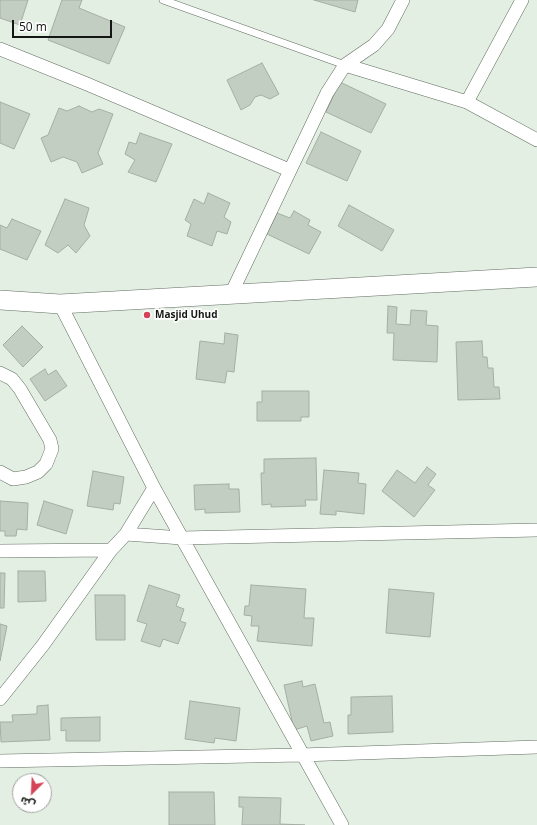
<!DOCTYPE html>
<meta charset="utf-8">
<style>
body{margin:0}
#map{position:relative;width:537px;height:825px;overflow:hidden;background:#e3efe3;font-family:"Open Sans","Noto Sans Arabic",sans-serif}
canvas{display:block}
.north{position:absolute;left:12px;top:773px;width:40px;height:40px;box-sizing:border-box;background:#fff;border:1px solid #a1a2a1;border-radius:50%;rotate:204deg;font-size:11px;font-weight:700;line-height:16px;text-align:center;color:#131713}
.north::after{content:'';display:block;margin:auto;width:14px;height:18px;background:#d44358;clip-path:polygon(50% 0,100% 100%,50% 72%,0 100%)}
.scale{position:absolute;left:12px;top:20px;width:100px;height:18px;box-sizing:border-box;border:2px solid #131713;border-top:0;padding-left:5px;font-size:12px;line-height:14px;white-space:nowrap;color:#131713;-webkit-text-stroke:3px #fff;paint-order:stroke}
</style>
<div id="map">
<canvas width="537" height="825"></canvas>
<div class="north">ش</div>
<div class="scale">50 m</div>
</div>
<script>
const g = document.querySelector('canvas').getContext('2d');
g.lineJoin = 'round';
function paint(path, color) { g.fillStyle = color; g.fill(path, 'evenodd'); }
const shape = rows => new Path2D(rows.map(r => 'M' + r).join(''));
function trace(path, color, width, dash) { g.strokeStyle = color; g.lineWidth = width; g.lineCap = dash ? 'butt' : 'round'; g.setLineDash(dash || []); g.stroke(path); }
function label(font, color, halo, rows, align = 'center') {
  g.font = font + ' "Open Sans",sans-serif'; g.lineWidth = 3.5; g.setLineDash([]); g.textBaseline = 'middle'; g.strokeStyle = halo; g.fillStyle = color; for (const [text, x, y, turn = 0] of rows) {
    g.save(); g.translate(x, y); g.rotate((+turn || 0) * Math.PI / 180); g.textAlign = isNaN(turn) ? turn : align; if (halo) g.strokeText(text, 0, 0); g.fillText(text, 0, 0); g.restore();
  }
}
const building = shape([
 [0,0,28,0,20,25,0,18,0,0],
 [62,0,82,0,79,8,125,27,109,64,48,40,62,0],
 [314,0,358,0,355,12,314,0],
 [262,63,279,94,270,99,261,95,255,97,250,105,241,110,227,80,262,63],
 [340,82,386,104,371,133,326,112,340,82],
 [0,102,30,114,14,149,0,143,0,102],
 [79,106,92,112,99,109,113,114,98,153,103,164,82,173,77,162,63,157,51,162,41,138,48,135,59,108,67,111,79,106],
 [321,132,361,151,347,181,306,163,321,132],
 [140,133,172,144,156,182,128,172,135,160,125,154,129,142,136,144,140,133],
 [208,193,230,203,224,217,231,222,227,234,217,231,212,246,187,236,191,224,185,220,194,199,204,204,208,193],
 [65,199,89,208,84,225,90,236,76,253,68,245,58,253,45,245,65,199],
 [349,205,394,230,382,251,338,226,349,205],
 [294,211,310,220,308,225,321,232,309,254,267,234,277,213,290,218,294,211],
 [12,219,41,231,27,260,0,249,0,225,7,228,12,219],
 [388,306,397,307,396,324,410,325,411,310,427,311,426,325,438,326,437,362,393,360,394,333,387,333,388,306],
 [22,326,43,347,23,367,3,345,22,326],
 [225,333,238,335,234,372,227,371,225,383,196,379,200,341,224,344,225,333],
 [482,341,483,357,487,357,488,368,493,368,494,387,499,387,500,399,458,400,456,342,482,341],
 [45,369,48,375,56,370,67,386,45,401,30,379,45,369],
 [262,391,309,391,309,417,301,417,301,421,257,421,257,402,262,402,262,391],
 [316,458,317,500,305,500,306,506,271,507,271,504,262,505,261,473,264,473,264,459,316,458],
 [427,467,436,474,428,485,435,490,414,517,382,491,397,470,415,483,427,467],
 [324,470,359,473,358,483,366,484,364,514,336,511,336,515,320,514,324,470],
 [93,471,124,477,120,504,114,503,113,510,87,506,93,471],
 [229,484,229,489,239,489,240,512,205,513,205,509,195,510,194,485,229,484],
 [0,501,28,503,27,530,17,529,16,536,5,536,5,531,0,531,0,501],
 [44,501,73,510,66,534,37,525,44,501],
 [18,571,45,571,46,601,18,602,18,571],
 [0,573,5,573,4,608,0,608,0,573],
 [149,585,180,595,176,606,184,609,180,621,186,623,178,644,163,639,160,647,141,641,147,624,137,621,149,585],
 [251,585,306,589,304,618,314,618,312,646,257,641,259,626,251,626,252,616,244,615,245,606,249,606,251,585],
 [389,589,434,593,430,637,386,633,389,589],
 [95,595,125,595,125,640,96,640,95,595],
 [0,624,7,626,0,661,0,624],
 [302,681,303,687,315,684,324,723,330,722,333,736,311,741,307,726,294,730,284,685,302,681],
 [392,696,393,732,348,734,348,715,351,715,351,697,392,696],
 [190,701,240,708,236,741,215,738,214,743,185,739,190,701],
 [48,705,50,740,1,742,0,722,13,722,12,715,37,714,37,706,48,705],
 [100,717,100,741,66,741,66,730,61,731,61,718,100,717],
 [169,792,214,792,215,825,169,825,169,792],
 [239,797,281,798,280,824,305,825,242,825,243,807,239,807,239,797]
]);
const service = shape([
 [163,0,345,65]
]);
const minor = shape([
 [0,49,87,84,289,170],
 [345,65,467,102,537,140],
 [467,102,522,0],
 [231,294,327,93,345,65,374,45,388,29,403,0],
 [60,304,154,488,342,825],
 [0,373,12,379,20,389,50,440,52,449,46,464,38,472,26,477,13,479,0,472],
 [126,534,182,538,537,530],
 [0,551,111,550],
 [0,699,43,645,111,550,126,534,154,488],
 [0,761,301,755,537,747]
]);
const secondary = shape([
 [0,300,60,304,537,277]
]);
const markers = [
 [147,315,4,"#d44358"]
];
const poiNames = [
 ["Masjid Uhud",155,315]
];
paint(building, '#c3cec3');
trace(building, '#a4afa4', 1);
trace(service, '#626d62', 8);
trace(minor, '#626d62', 14);
trace(secondary, '#626d62', 20);
trace(service, '#fff', 7);
trace(minor, '#fff', 13);
trace(secondary, '#fff', 19);
for (const [x, y, r, color] of markers) { const dot = new Path2D(); dot.arc(x, y, r, 0, 2 * Math.PI); g.fillStyle = color; g.fill(dot); trace(dot, '#fff', 1.5); }
label('bold 10px', '#131713', '#fff', poiNames, 'left');
</script>
